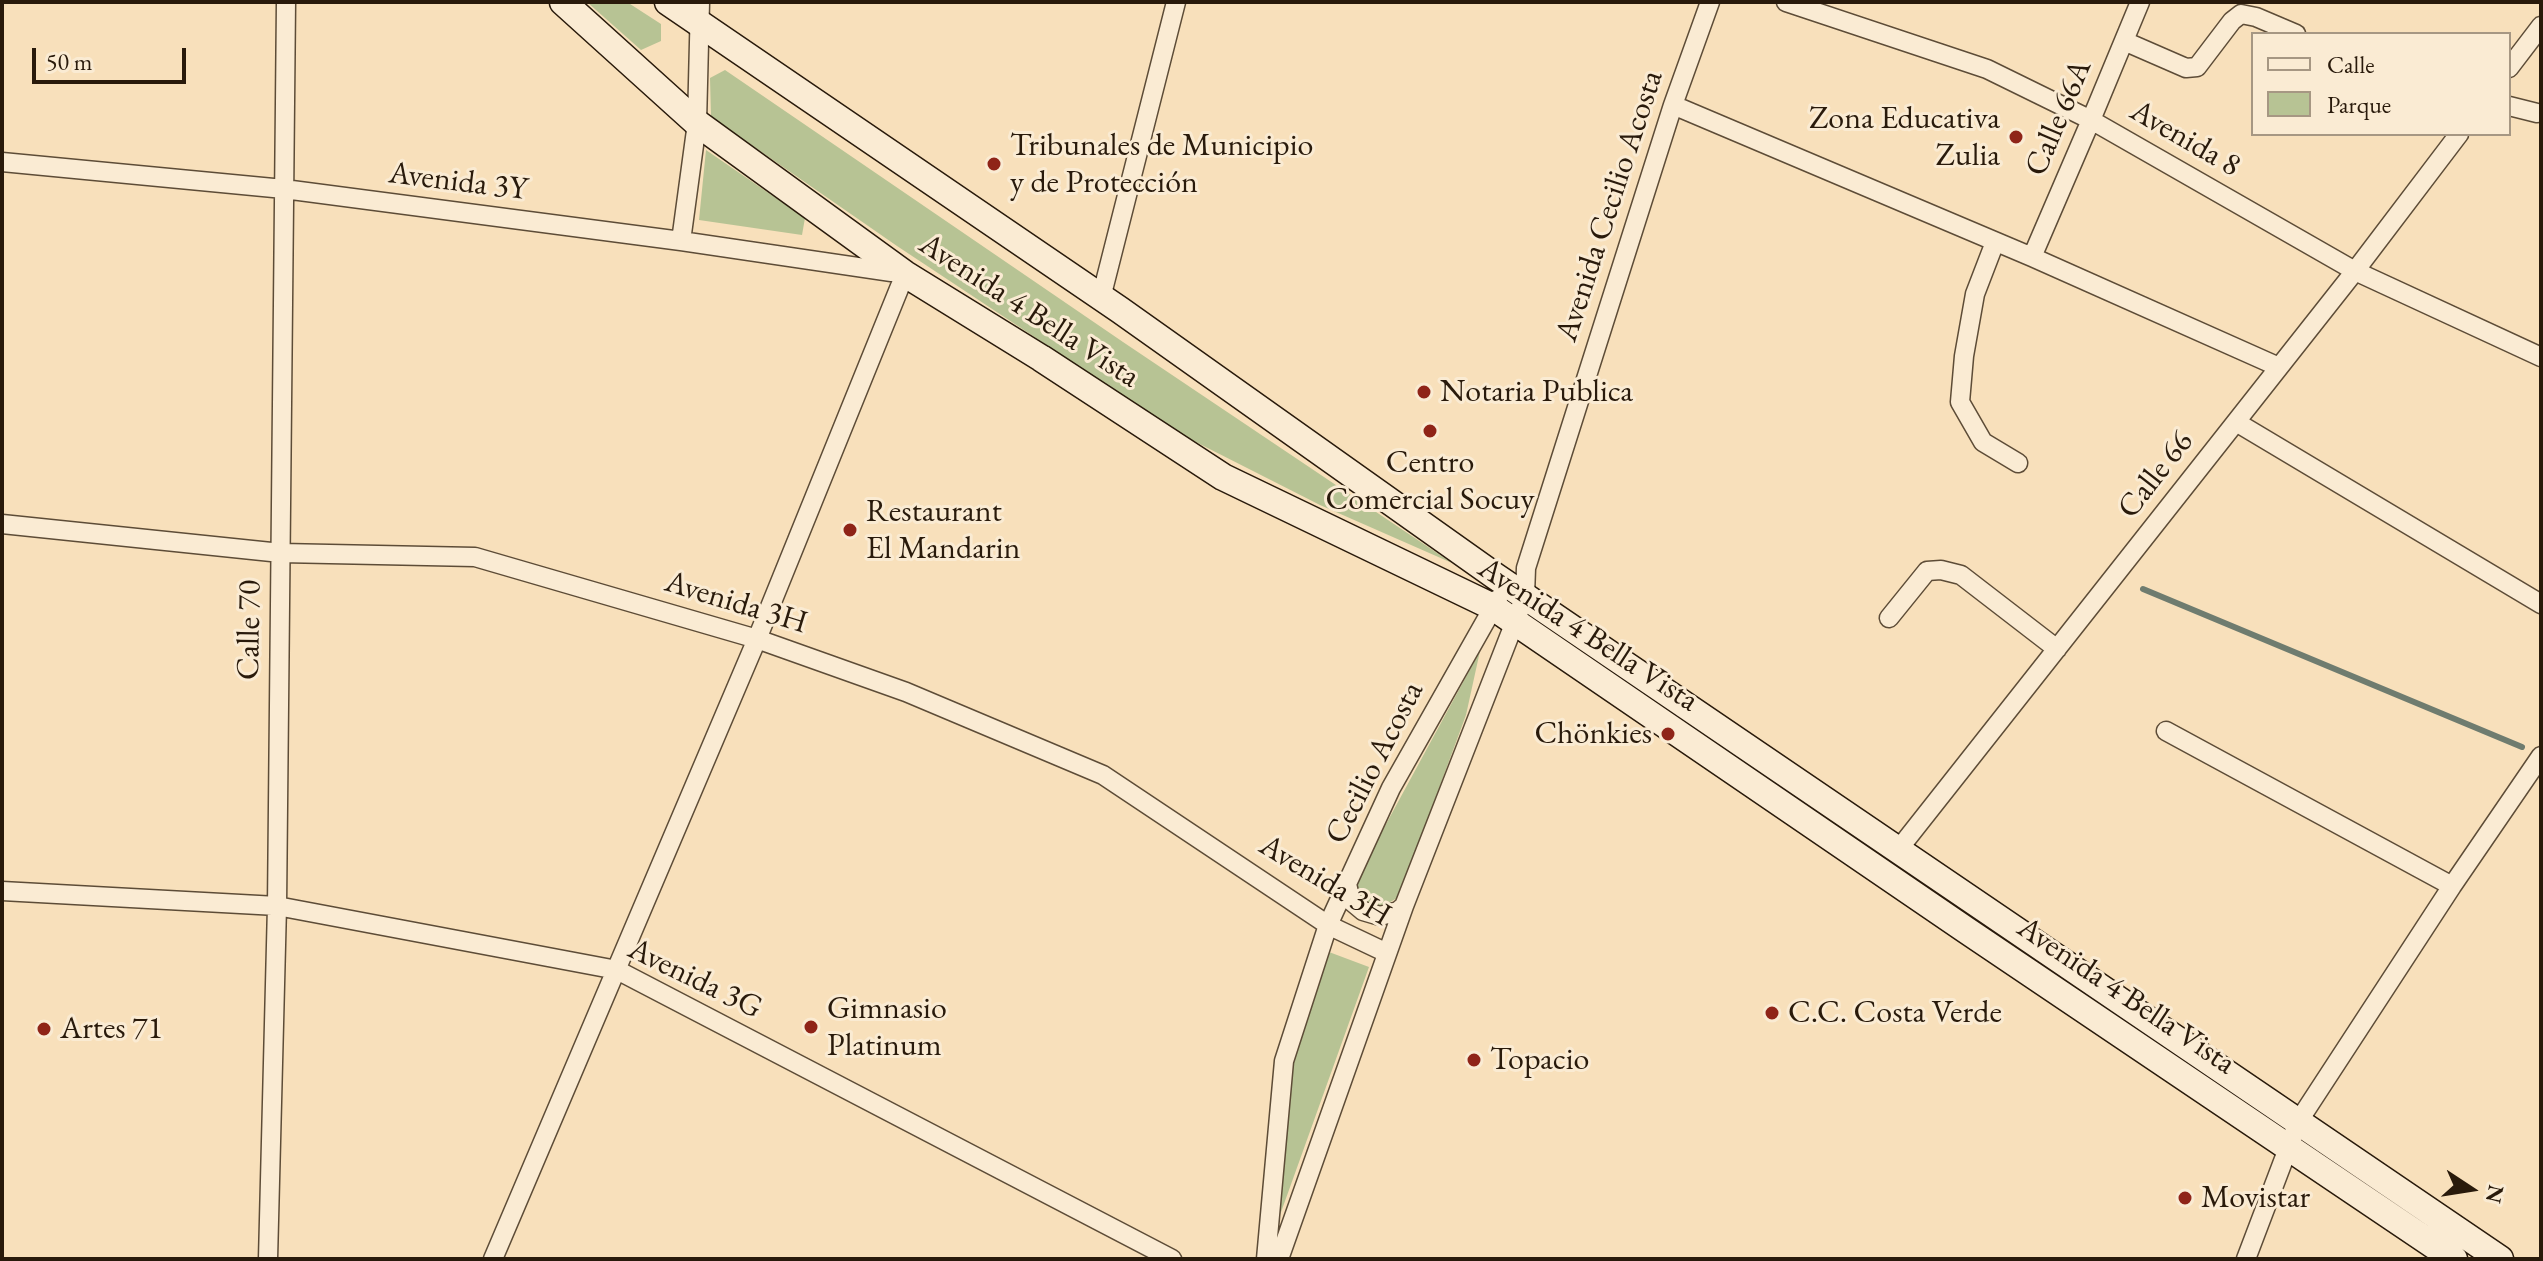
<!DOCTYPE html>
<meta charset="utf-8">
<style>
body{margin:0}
#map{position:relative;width:2543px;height:1261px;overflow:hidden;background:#f8e0bb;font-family:"EB Garamond",serif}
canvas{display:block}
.frame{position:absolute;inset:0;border:4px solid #291a0b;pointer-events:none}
.legend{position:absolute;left:2251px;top:32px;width:260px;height:104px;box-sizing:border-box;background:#faebd3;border:2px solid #a69783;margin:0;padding:10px 14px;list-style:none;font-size:24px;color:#291a0b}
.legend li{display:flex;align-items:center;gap:16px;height:40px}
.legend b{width:40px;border:2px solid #a69783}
.north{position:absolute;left:2431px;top:1149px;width:80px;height:80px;-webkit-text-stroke:6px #faebd3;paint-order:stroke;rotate:102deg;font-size:22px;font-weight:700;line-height:32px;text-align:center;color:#291a0b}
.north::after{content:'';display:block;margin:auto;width:28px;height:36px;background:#291a0b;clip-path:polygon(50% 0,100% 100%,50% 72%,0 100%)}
.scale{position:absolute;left:32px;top:48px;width:154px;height:36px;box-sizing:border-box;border:4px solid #291a0b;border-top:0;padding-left:10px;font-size:24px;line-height:28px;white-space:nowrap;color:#291a0b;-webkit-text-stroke:6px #faebd3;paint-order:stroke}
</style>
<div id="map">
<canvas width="2543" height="1261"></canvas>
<div class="frame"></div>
<ul class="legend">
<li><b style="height:10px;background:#faebd3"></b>Calle</li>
<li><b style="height:22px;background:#b7c394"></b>Parque</li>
</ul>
<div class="north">N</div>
<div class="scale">50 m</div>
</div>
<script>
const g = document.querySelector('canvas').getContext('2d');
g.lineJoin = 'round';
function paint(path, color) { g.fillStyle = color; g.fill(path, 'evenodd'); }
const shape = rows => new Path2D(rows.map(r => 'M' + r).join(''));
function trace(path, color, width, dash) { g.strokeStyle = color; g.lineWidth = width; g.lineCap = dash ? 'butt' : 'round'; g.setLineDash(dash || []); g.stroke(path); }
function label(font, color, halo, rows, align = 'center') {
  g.font = font + ' "EB Garamond",serif'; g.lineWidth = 6; g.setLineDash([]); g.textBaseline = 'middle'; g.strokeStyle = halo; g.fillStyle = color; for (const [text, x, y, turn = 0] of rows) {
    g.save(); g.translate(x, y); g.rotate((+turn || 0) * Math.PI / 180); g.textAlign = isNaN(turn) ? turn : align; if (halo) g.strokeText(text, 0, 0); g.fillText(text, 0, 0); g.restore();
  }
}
const green = shape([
 [587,2,627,2,661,24,661,41,641,50],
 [725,70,1123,342,1452,563,1320,505,1184,436,897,246,711,117,710,78],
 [706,150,805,218,802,235,699,220],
 [1480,651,1466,715,1399,897,1378,909,1363,902,1354,883],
 [1329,952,1369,967,1280,1215,1293,1063]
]);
const stream = shape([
 [2143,589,2522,747]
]);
const street = shape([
 [1786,2,1987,69,2091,120,2355,271,2541,357],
 [2124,41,2186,68,2197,67,2232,21,2241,14,2256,17,2296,34],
 [2509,68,2541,26],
 [1673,105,2032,257,2279,367],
 [2509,106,2537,113],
 [2,162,284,189,681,241,905,274,757,639,493,1259],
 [681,241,697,123,700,2],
 [1995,242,1975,294,1964,356,1960,402,1983,442,2018,463],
 [2032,257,2091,120,2140,2],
 [1101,298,1176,2],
 [2236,422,2541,604],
 [2,524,281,553,475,557,757,639,906,692,1103,775,1328,925,1387,953],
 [1889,618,1927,571,1941,570,1961,575,2057,649],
 [2166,731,2452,886],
 [1898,850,2355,271,2459,134],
 [1347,884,1351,901,1363,911,1380,916,1398,911,1404,906],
 [2,891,277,906,617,970,1172,1259],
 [268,1259,277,906,286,2],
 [1266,1259,1284,1061,1328,925,1391,788,1498,599],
 [1279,1259,1404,906,1525,596,1526,568,1673,105,1710,2],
 [2246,1259,2298,1122,2452,886,2541,756]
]);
const secondary = shape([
 [563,2,697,123,905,274,1041,358,1223,477,1493,607,1966,930,2454,1259],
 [668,2,1120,310,1495,576,2500,1259]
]);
const markers = [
 [2016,137,8,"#8f2418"],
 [994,164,8,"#8f2418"],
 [1424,392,8,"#8f2418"],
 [1430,431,8,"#8f2418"],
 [850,530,8,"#8f2418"],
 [1668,734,8,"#8f2418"],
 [1772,1013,8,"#8f2418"],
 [811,1027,8,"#8f2418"],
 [44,1029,8,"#8f2418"],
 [1474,1060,8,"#8f2418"],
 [2185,1198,8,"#8f2418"]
];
const streetNames = [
 ["Calle 66A",2059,118,-67],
 ["Avenida 8",2185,139,30],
 ["Avenida 3Y",458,182,7],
 ["Avenida Cecilio Acosta",1610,206,-72],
 ["Avenida 4 Bella Vista",1029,311,33],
 ["Calle 66",2156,475,-52],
 ["Avenida 3H",736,603,17],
 ["Calle 70",250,630,-89],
 ["Avenida 4 Bella Vista",1588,635,33],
 ["Cecilio Acosta",1375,763,-63],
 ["Avenida 3H",1325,881,31],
 ["Avenida 3G",695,979,26],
 ["Avenida 4 Bella Vista",2126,996,34]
];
const poiNames = [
 ["Zona Educativa",2000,119,"right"],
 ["Zulia",2000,156,"right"],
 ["Tribunales de Municipio",1010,146],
 ["y de Protección",1010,183],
 ["Notaria Publica",1440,392],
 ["Centro",1430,463,"center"],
 ["Comercial Socuy",1430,500,"center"],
 ["Restaurant",866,512],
 ["El Mandarin",866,549],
 ["Chönkies",1652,734,"right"],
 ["Gimnasio",827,1009],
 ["Platinum",827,1046],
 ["C.C. Costa Verde",1788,1013],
 ["Artes 71",60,1029],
 ["Topacio",1490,1060],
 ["Movistar",2201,1198]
];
paint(green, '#b7c394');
trace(stream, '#6f7c6f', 6);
trace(street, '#5d4c37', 21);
trace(secondary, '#291a0b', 29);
trace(street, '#faebd3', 18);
trace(secondary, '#faebd3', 26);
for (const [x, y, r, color] of markers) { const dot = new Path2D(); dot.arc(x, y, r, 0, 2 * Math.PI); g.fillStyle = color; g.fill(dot); trace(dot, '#faebd3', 3); }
label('32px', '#291a0b', '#faebd3', streetNames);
label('32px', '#291a0b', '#faebd3', poiNames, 'left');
</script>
